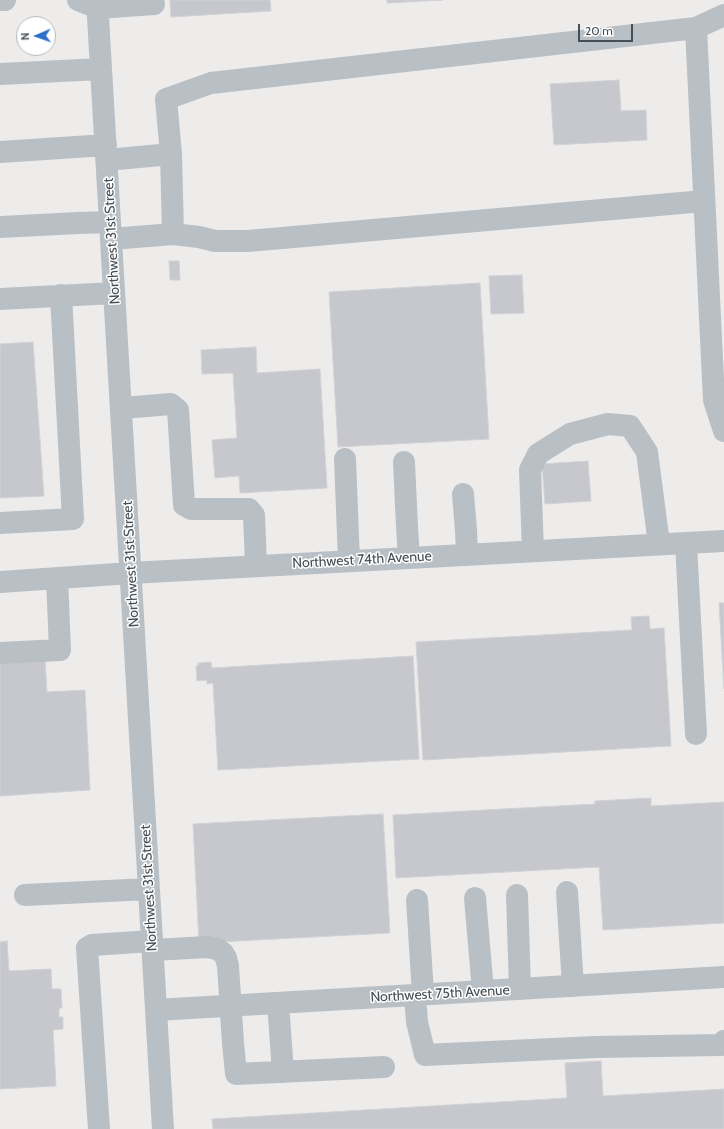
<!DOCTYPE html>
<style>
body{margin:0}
#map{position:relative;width:724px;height:1129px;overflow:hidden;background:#eeebeb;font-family:Cabin,sans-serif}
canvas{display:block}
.north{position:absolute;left:16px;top:16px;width:40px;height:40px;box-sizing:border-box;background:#fff;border:1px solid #b5b9bb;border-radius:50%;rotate:268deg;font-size:11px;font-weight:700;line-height:16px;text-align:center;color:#464f56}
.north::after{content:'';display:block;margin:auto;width:14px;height:18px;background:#2c72c7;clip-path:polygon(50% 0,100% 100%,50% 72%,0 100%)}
.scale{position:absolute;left:578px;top:24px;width:55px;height:18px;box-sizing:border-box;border:2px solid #464f56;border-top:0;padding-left:5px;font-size:12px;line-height:14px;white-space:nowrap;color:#464f56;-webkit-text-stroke:3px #fff;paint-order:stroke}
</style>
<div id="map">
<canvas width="724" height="1129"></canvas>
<div class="north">N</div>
<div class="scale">20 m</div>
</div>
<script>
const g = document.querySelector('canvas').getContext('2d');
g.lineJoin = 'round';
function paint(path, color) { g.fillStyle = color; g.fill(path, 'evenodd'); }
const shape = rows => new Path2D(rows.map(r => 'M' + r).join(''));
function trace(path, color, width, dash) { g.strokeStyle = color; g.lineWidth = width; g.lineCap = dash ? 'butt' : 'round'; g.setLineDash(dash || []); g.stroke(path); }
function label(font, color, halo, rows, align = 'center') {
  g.font = font + ' Cabin,sans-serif'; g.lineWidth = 3; g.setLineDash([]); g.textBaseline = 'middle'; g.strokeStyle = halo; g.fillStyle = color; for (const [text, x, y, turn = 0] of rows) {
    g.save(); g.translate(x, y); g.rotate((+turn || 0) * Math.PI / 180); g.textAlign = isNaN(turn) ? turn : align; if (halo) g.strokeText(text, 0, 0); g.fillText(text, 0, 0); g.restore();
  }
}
const building = shape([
 [170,0,270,0,271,11,171,17,170,0],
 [387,0,443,0,387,3,387,0],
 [619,80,621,111,646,110,647,140,554,145,550,84,619,80],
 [169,261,179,261,180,280,170,280,169,261],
 [522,275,524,313,491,314,489,276,522,275],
 [480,283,489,439,338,447,329,292,480,283],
 [33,342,44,496,0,498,0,344,33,342],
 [256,347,257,373,320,369,327,488,240,493,239,476,215,478,212,440,237,438,233,373,202,374,201,350,256,347],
 [588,461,591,501,545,504,542,464,588,461],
 [719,603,724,603,724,689,719,603],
 [649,616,650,629,664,628,671,746,423,760,416,642,632,630,631,617,649,616],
 [413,656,419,759,218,770,213,683,207,684,207,680,197,681,196,666,198,666,198,663,211,662,212,668,413,656],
 [45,659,47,692,85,690,90,790,0,796,0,662,45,659],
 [651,798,651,806,724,802,724,923,603,930,599,867,396,878,393,815,595,804,595,801,651,798],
 [383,814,390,933,199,943,193,824,383,814],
 [7,941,9,971,51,969,52,989,61,989,62,1008,59,1008,59,1017,63,1017,63,1029,53,1030,56,1086,0,1089,0,942,7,941],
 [601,1061,603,1096,724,1089,724,1129,213,1129,212,1119,567,1098,565,1063,601,1061]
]);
const minor = shape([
 [0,0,5,0],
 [78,0,98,8,154,4,153,0],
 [97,0,163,1129],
 [724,15,696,28,714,400,724,431],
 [0,74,101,69],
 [0,152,106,145],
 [171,154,173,234,199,237,215,241,248,241,704,201],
 [107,160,171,154,166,99,211,83,696,28],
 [0,227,78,223,110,222],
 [111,239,173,234],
 [0,299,114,293],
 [122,408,171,404,178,410,184,505,191,509,249,509,254,515,256,566],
 [345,459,349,561],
 [404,462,407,527,409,558],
 [463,494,466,530,467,555],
 [0,523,73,519,61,295],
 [686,543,696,734],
 [533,551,530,470,538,454,570,434,608,424,630,426,647,452,659,544],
 [0,582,131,573,724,541],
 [0,653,60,650,57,578],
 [567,892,573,986],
 [25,895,149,889],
 [517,895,520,989],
 [475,898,483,991],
 [417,900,423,994],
 [153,950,208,947,217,949,223,953,226,958,228,966,233,1043,236,1074,384,1067],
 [415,995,417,1022,425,1055,595,1047,721,1045,724,1041],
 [278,1003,283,1072],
 [156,1010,724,977],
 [99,1129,87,948,92,945,152,941]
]);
const streetNames = [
 ["Northwest 31st Street",112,241,-93],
 ["Northwest 74th Avenue",362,560,-3],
 ["Northwest 31st Street",131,564,-93],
 ["Northwest 31st Street",149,888,-93],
 ["Northwest 75th Avenue",440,994,-3]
];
paint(building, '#c6c8ce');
trace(building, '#d0d2d6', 1);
trace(minor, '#b8c0c6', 22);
label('14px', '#464f56', '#fff', streetNames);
</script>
